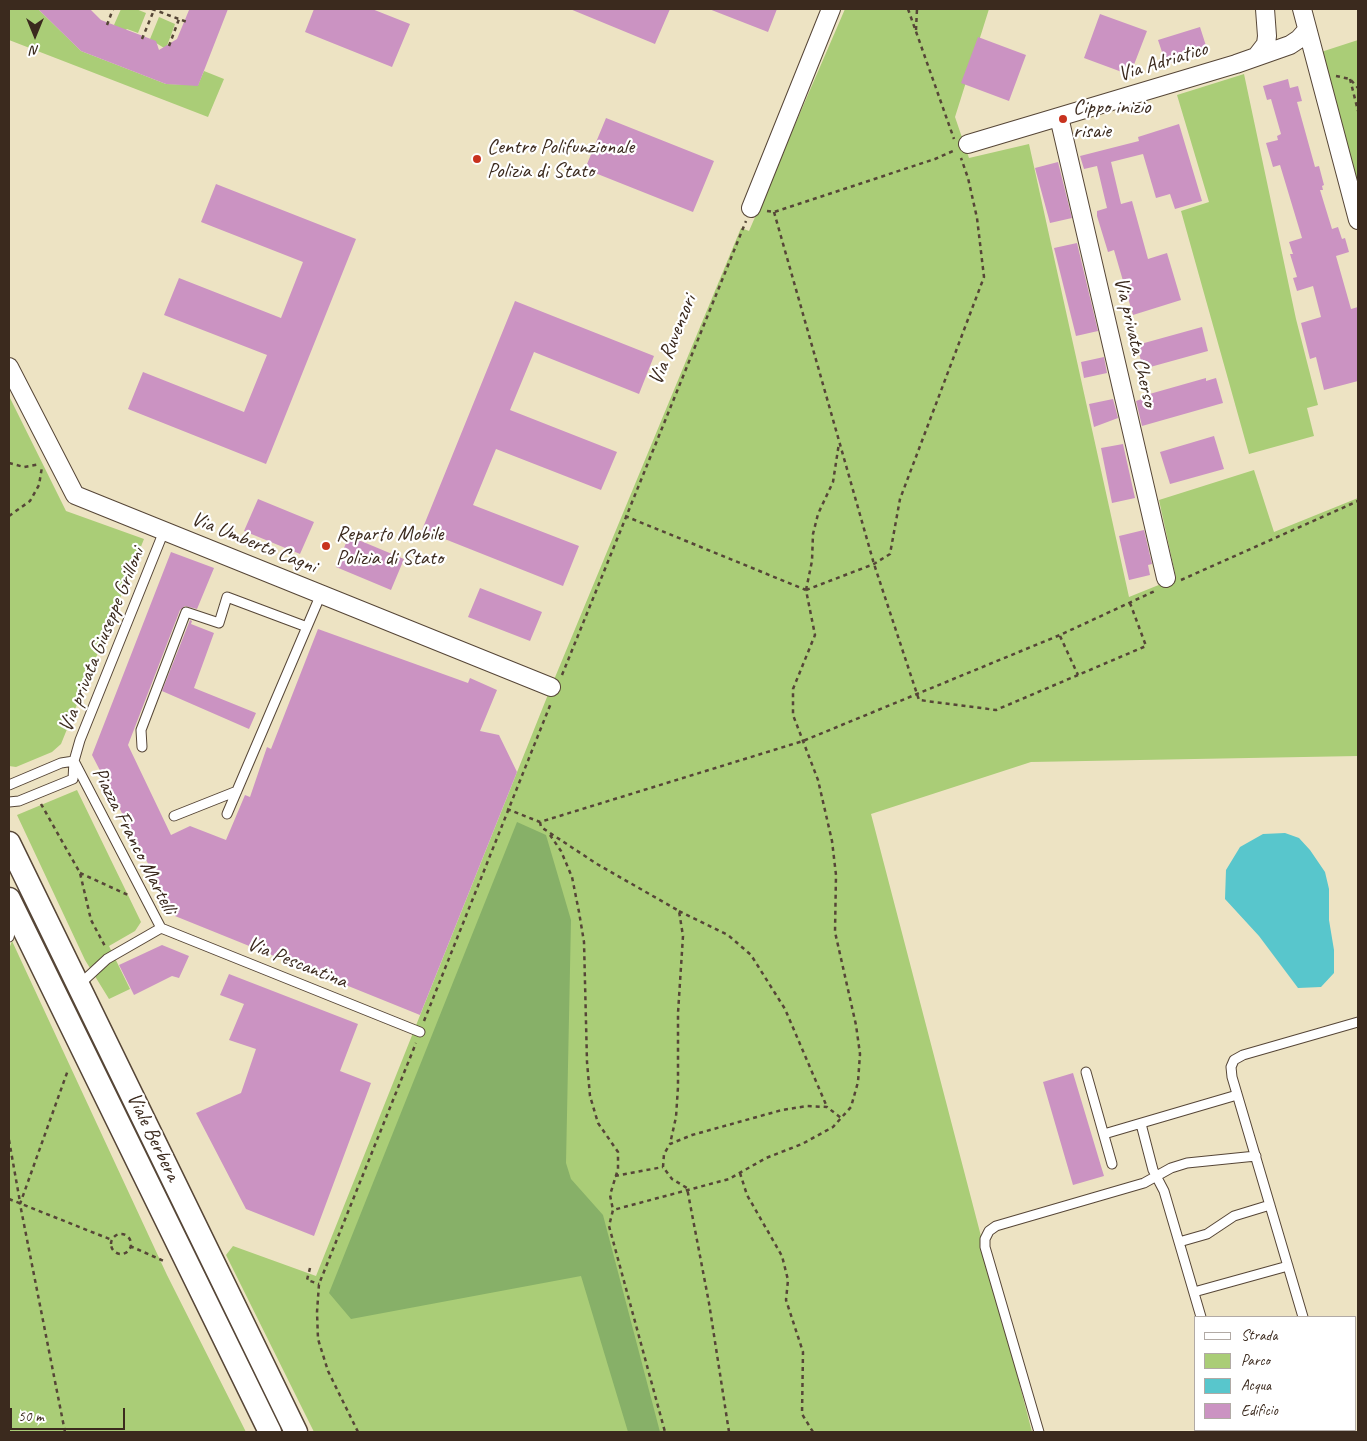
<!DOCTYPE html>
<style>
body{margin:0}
#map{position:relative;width:1367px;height:1441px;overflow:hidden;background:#ede3c3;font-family:Caveat,sans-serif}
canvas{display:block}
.frame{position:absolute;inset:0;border:10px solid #3b2a1e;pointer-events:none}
.legend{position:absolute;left:1194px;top:1316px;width:162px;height:115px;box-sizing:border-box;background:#fff;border:1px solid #b1aaa5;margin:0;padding:6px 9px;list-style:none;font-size:15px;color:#3b2a1e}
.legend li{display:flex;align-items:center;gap:10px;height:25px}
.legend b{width:25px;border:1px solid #b1aaa5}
.north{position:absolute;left:10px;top:10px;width:50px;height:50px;-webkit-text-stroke:4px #fff;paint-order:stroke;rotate:180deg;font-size:14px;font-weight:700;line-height:20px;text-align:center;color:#3b2a1e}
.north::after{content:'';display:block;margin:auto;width:18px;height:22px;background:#3b2a1e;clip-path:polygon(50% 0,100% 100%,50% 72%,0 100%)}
.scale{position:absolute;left:10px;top:1408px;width:115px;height:22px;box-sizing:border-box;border:2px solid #3b2a1e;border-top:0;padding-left:6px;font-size:15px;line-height:18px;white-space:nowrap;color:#3b2a1e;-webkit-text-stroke:4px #fff;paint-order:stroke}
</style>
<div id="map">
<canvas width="1367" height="1441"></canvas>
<div class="frame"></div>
<ul class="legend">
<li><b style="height:6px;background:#fff"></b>Strada</li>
<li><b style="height:14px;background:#aacd77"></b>Parco</li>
<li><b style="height:14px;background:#58c6cc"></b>Acqua</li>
<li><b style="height:14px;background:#cb93c2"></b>Edificio</li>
</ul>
<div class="north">N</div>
<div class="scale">50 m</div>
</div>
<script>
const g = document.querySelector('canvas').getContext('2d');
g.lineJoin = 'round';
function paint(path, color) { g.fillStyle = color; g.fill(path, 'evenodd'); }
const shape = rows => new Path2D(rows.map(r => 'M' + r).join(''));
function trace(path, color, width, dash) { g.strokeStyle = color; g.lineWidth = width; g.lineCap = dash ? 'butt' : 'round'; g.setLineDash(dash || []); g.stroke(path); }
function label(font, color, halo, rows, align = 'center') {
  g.font = font + ' Caveat,sans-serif'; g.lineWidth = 4.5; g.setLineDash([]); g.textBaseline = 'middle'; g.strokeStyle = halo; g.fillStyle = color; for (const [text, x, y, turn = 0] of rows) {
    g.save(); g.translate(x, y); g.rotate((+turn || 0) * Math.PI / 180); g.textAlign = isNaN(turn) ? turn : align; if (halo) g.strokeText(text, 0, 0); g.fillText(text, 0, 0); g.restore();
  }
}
const green = shape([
 [9,9,38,9,81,51,166,84,198,85,204,71,224,79,208,117,9,40],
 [121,9,136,9,146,13,138,33,127,29,123,32,117,30,114,25],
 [845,9,989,9,955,117,969,158,1029,144,1129,597,1176,578,1159,500,1254,470,1274,532,1358,498,1358,756,1031,762,871,814,1032,1432,314,1432,226,1255,233,1246,316,1276,551,687,741,228,749,231],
 [159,17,175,24,167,46,164,48,150,39],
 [1358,40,1358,198,1318,53],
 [1244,74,1296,319,1318,405,1307,408,1314,436,1249,454,1181,211,1209,202,1177,95],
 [9,396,66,511,144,539,61,744,52,752,16,767,9,766],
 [77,790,141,922,135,931,109,946,130,989,109,999,85,960,17,815],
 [12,941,167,1275,246,1432,9,1432,9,949]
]);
const forest = shape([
 [517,822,546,835,571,920,566,1163,571,1179,603,1215,660,1432,628,1432,581,1276,351,1319,329,1293]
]);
const water = shape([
 [1285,833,1299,838,1310,850,1325,872,1329,889,1329,920,1334,950,1334,973,1321,987,1298,988,1259,936,1225,899,1226,870,1240,847,1263,834]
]);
const building = shape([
 [38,9,90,9,101,20,156,41,159,50,177,39,189,10,228,9,198,86,166,84,81,51],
 [314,9,372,9,410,24,392,67,305,32],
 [570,9,670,9,655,44],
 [709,9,777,9,768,32],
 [1100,14,1147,31,1130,75,1084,58],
 [1200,27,1208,52,1166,64,1158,40],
 [978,37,1026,55,1009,101,961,83],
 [1288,79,1290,88,1298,86,1302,101,1297,102,1315,167,1319,166,1324,185,1322,186,1323,190,1320,190,1332,229,1338,227,1342,239,1345,238,1349,252,1336,256,1351,309,1358,307,1358,381,1324,390,1316,357,1310,359,1301,323,1321,317,1313,286,1297,291,1293,278,1297,277,1290,254,1293,254,1289,242,1302,238,1280,165,1273,167,1266,143,1278,140,1277,136,1281,134,1271,99,1267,100,1263,86],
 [606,118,714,161,693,212,585,169],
 [1179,124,1202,201,1175,209,1170,194,1156,198,1143,154,1111,162,1121,204,1132,201,1148,259,1167,253,1181,300,1133,315,1114,250,1108,252,1097,216,1097,211,1107,208,1097,166,1084,169,1080,156,1139,141,1138,137],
 [1058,162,1072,218,1050,223,1035,168],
 [216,184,356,239,266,464,128,409,143,372,244,412,267,355,164,315,179,278,281,318,303,262,201,222],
 [1077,243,1098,331,1076,336,1054,248],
 [515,301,654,356,639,394,534,352,510,410,617,452,601,490,496,449,473,505,579,546,563,586,422,530],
 [1202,327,1208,351,1143,369,1137,345],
 [1104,357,1107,373,1084,378,1081,362],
 [1206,378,1206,381,1216,378,1223,403,1142,426,1136,401,1147,397,1146,395],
 [1113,399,1118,418,1094,427,1089,404],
 [1214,436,1224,469,1170,484,1160,452],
 [1123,444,1135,498,1112,503,1101,448],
 [258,499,314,522,300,554,244,531],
 [1144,530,1152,564,1148,565,1150,575,1129,580,1119,536],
 [349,536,404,559,391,590,336,567],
 [171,552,214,568,197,609,185,606,180,610,128,745,171,835,190,826,226,840,245,795,250,797,267,747,271,749,318,629,468,683,470,678,497,690,480,731,499,735,517,772,420,1015,175,916,92,755],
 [480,588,542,612,530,641,468,617],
 [190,620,192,621,191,624,214,633,194,688,256,713,249,729,162,691],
 [162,945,189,956,179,978,172,976,134,995,119,965],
 [229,974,358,1024,340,1071,371,1083,314,1236,246,1209,196,1113,241,1093,256,1049,229,1040,244,1004,220,995],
 [1073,1073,1104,1176,1073,1185,1043,1082]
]);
const path = shape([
 [152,9,187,22],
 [908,9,954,139],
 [107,25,113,9],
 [916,30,917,9],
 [142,39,154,10],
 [169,46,179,19],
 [1336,76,1350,79,1358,88],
 [1350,79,1358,111],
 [767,211,774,212,935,159,953,151],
 [774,212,874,564,919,700,996,710,1146,646,1130,603],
 [9,463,24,467,40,464],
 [9,516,30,501,39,485,42,467],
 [625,516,806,590,815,635,793,689,793,715,818,780,832,841,836,875,835,932,856,1025,860,1054,858,1082,851,1107,833,1127,802,1144,766,1158,729,1179,613,1210,609,1226,665,1432],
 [1181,580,1358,501],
 [806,590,874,564,890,554,900,499,984,277,977,218,968,178,961,158],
 [806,590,812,561,813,534,818,514,833,482,839,443],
 [1060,636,1078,675],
 [562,675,746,221],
 [41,804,80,873,91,920,106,948],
 [507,809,540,822,803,741,1060,635,1157,590],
 [540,822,541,827,597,864,679,911,683,936,678,1013,678,1087,676,1117,670,1144],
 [550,835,561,851,572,877,579,912,584,942,587,1062,590,1096,598,1123,618,1152,618,1169,610,1195,613,1210],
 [80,873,128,895,131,894],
 [679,911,728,935,751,955,785,1009,827,1107],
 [424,1021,551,703],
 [9,1140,20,1202],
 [740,1173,747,1195,782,1256,788,1280,786,1300,803,1352,802,1414,813,1432],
 [615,1176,663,1167],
 [9,1199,112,1240],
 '111 1244a10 10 0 1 1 20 0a10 10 0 1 1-20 0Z',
 [130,1246,166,1262],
 [310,1268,307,1280,319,1284],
 [65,1432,20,1204,68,1070],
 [358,1432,328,1371,318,1339,317,1312,319,1284,416,1043],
 [729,1432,709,1303,687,1188,672,1179,663,1167,664,1154,670,1144,692,1135,782,1110,807,1106,827,1107,841,1118]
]);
const service = shape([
 [142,747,141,730,186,612,219,623,227,597,307,627],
 [74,761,161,928],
 [9,785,61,763,74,761],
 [9,802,19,801,73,779,74,761,80,740,164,531],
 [227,814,321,594],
 [174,816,237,791],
 [161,928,420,1032],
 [9,937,14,918],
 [80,984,107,959,161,928],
 [1086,1072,1112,1164],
 [1141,1124,1153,1170,1164,1191,1201,1317],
 [1104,1134,1237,1095],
 [1179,1242,1207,1234,1234,1216,1270,1205],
 [1194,1292,1288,1266],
 [1303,1317,1232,1077,1231,1067,1234,1060,1243,1055,1358,1022],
 [1235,1430,1235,1432],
 [1337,1430,1338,1432],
 [1039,1432,985,1247,985,1239,989,1231,996,1226,1144,1183,1171,1168,1187,1163,1256,1156]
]);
const minor = shape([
 [1302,9,1358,220],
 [1256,57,1266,44,1267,36,1265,9],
 [1059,117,1166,578],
 [968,144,1236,64,1290,45,1299,39,1306,31],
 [751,208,831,9],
 [9,367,75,495,551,687]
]);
const tertiary = shape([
 [9,843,296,1432],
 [9,899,270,1432]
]);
const markers = [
 [1063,119,5,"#c8321e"],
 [477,159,5,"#c8321e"],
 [326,546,5,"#c8321e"]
];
const streetNames = [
 ["Via Adriatico",1163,62,-17],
 ["Via Ruvenzori",673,340,-68],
 ["Via privata Cherso",1135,342,77],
 ["Via Umberto Cagni",254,543,22],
 ["Via privata Giuseppe Grilloni",102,640,-68],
 ["Piazza Franco Martelli",134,841,63],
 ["Via Pescantina",297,963,22],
 ["Viale Berbera",153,1137,64]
];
const poiNames = [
 ["Cippo inizio",1073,107],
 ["risaie",1073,131],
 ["Centro Polifunzionale",487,147],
 ["Polizia di Stato",487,171],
 ["Reparto Mobile",336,534],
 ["Polizia di Stato",336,558]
];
paint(green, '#aacd77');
paint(forest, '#87b068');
paint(water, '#58c6cc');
paint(building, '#cb93c2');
trace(service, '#564637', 11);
trace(minor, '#564637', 20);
trace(tertiary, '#564637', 25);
trace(path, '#564637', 2.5, [4, 4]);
trace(service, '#fff', 9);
trace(minor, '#fff', 18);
trace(tertiary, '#fff', 22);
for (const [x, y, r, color] of markers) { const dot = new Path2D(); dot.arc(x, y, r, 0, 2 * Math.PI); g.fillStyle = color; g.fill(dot); trace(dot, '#fff', 2); }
label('21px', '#3b2a1e', '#fff', streetNames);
label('21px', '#3b2a1e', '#fff', poiNames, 'left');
</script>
